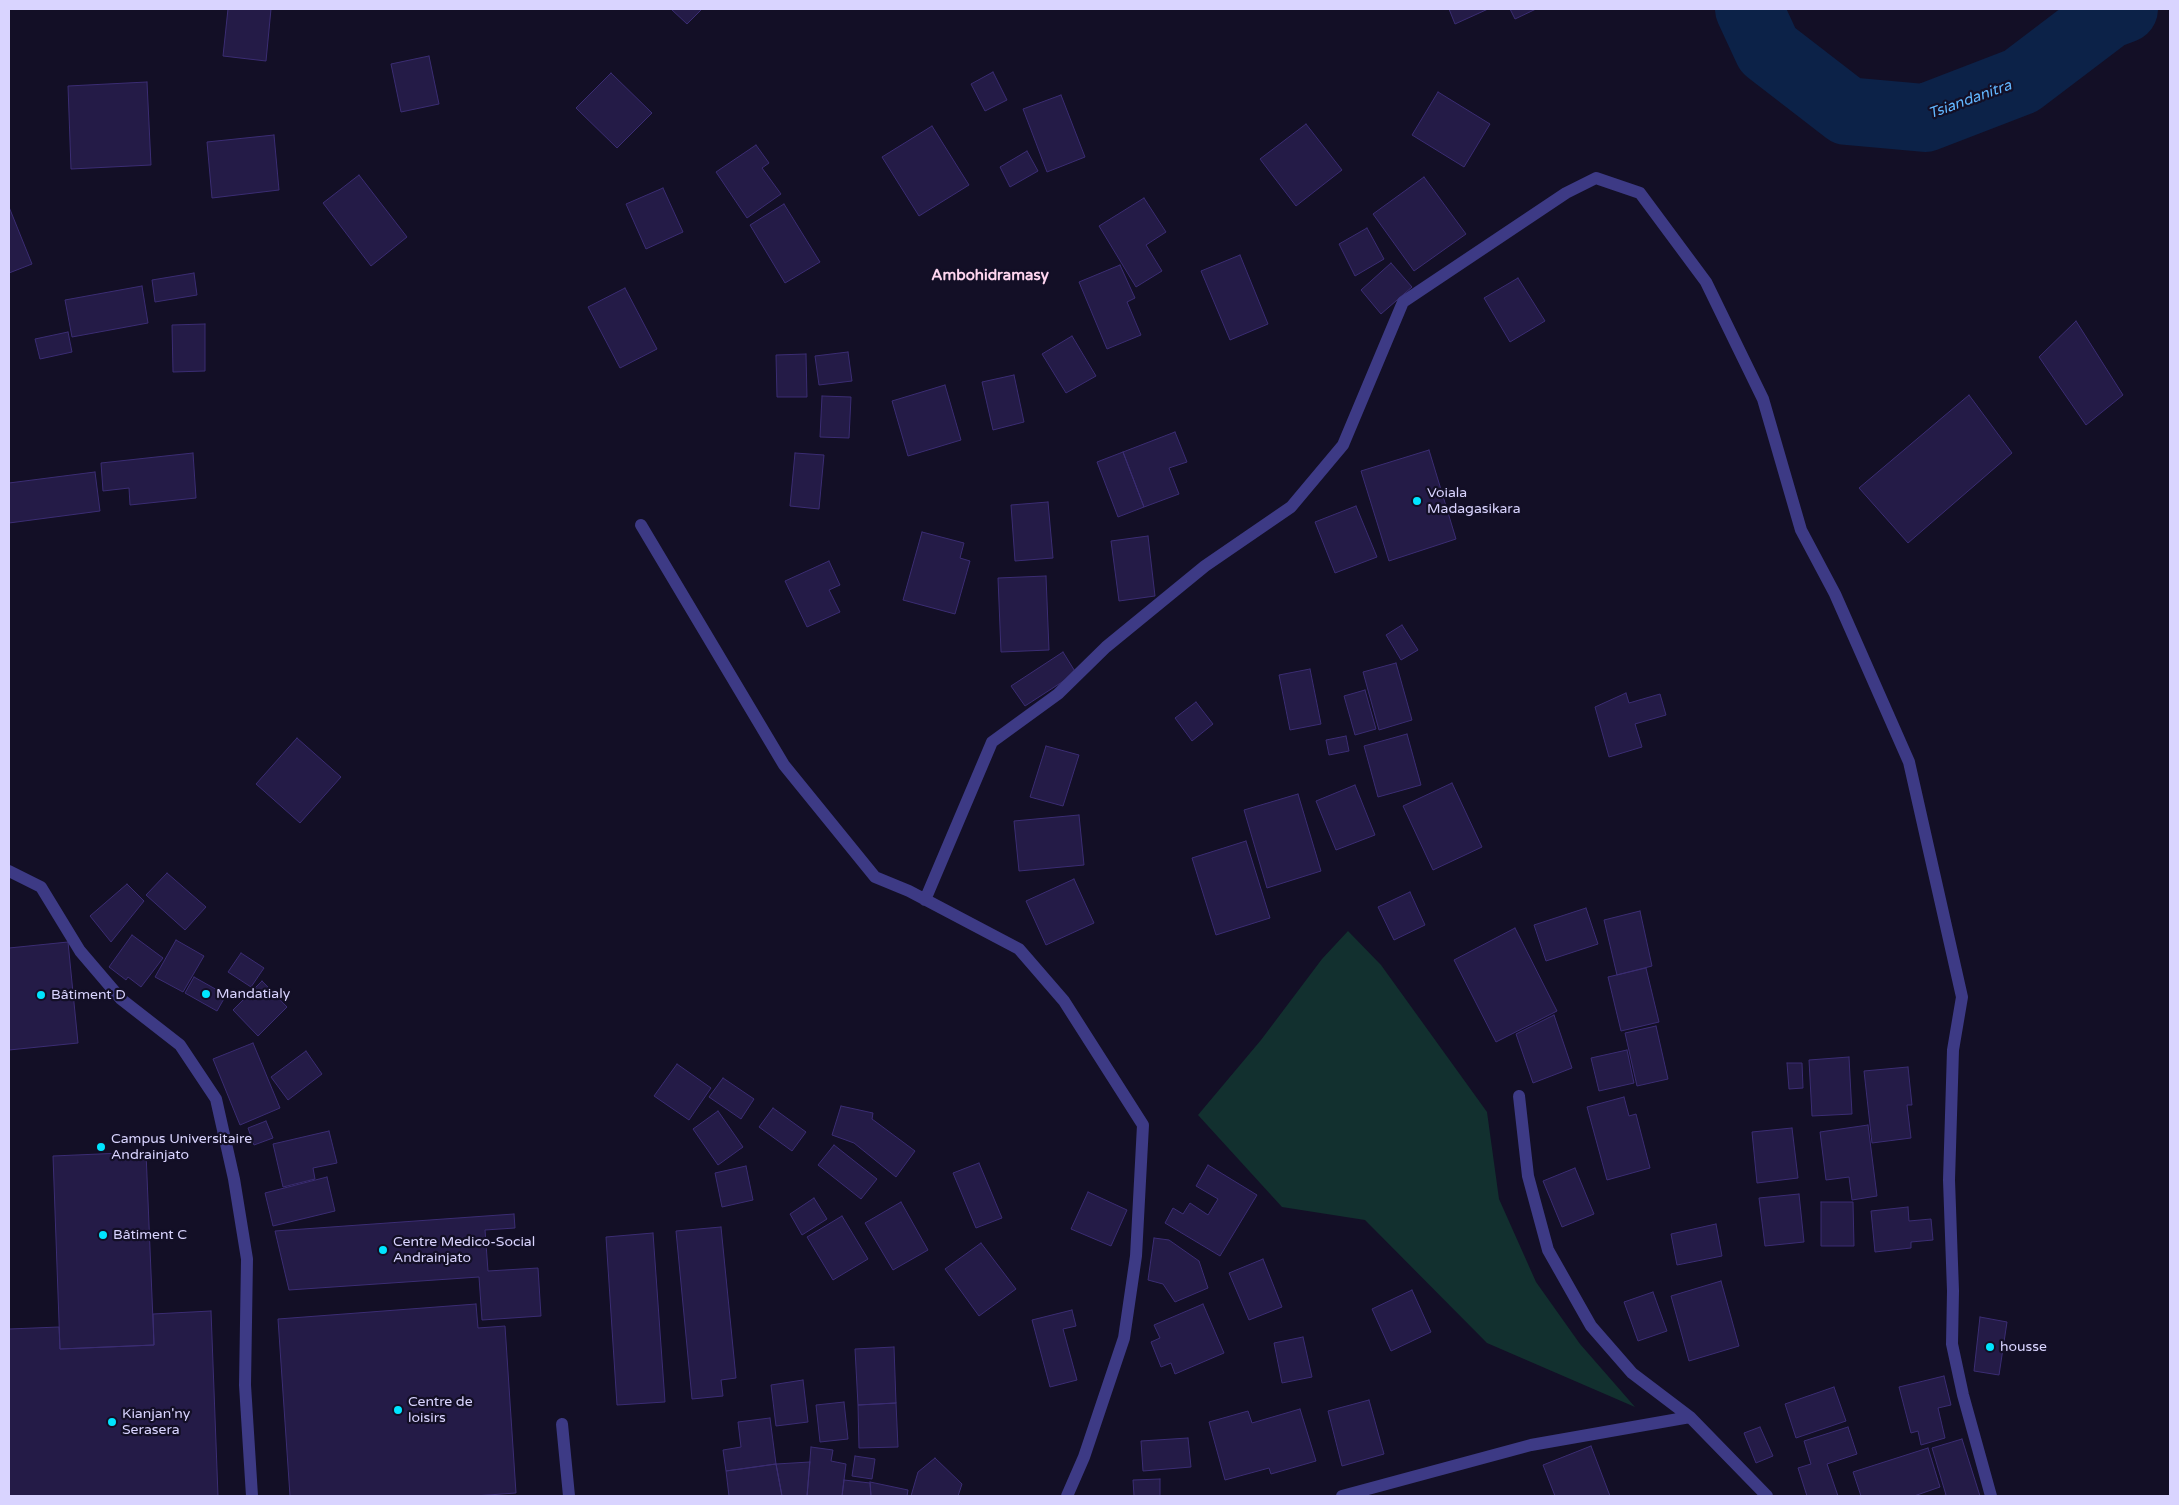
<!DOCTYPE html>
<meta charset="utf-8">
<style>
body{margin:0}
#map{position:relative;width:2179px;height:1505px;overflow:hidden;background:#130f26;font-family:"Varela Round",sans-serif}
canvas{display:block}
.frame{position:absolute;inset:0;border:10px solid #d9d4ff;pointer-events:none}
</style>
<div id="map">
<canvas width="2179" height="1505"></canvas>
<div class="frame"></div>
</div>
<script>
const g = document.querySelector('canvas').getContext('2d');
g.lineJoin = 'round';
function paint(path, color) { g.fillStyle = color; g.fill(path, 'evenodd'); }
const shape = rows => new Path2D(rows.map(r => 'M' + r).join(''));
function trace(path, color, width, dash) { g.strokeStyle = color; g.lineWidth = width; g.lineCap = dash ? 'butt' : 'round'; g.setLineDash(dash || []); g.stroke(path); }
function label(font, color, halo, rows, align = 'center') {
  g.font = font + ' "Varela Round",sans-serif'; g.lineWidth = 4.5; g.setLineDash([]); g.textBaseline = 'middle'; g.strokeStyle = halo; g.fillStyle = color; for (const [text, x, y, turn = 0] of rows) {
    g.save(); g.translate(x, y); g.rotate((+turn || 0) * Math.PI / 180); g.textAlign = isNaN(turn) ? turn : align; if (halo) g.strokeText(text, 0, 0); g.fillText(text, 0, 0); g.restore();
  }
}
const green = shape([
 [1348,931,1381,965,1487,1112,1499,1199,1536,1282,1580,1344,1635,1407,1487,1343,1365,1220,1282,1207,1198,1115,1261,1040,1322,959]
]);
const river = shape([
 [1749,9,1768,50,1847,111,1925,118,2021,81,2108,15,2124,9]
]);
const building = shape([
 [228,9,271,9,266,61,223,56,228,9],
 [671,9,702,9,687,24,671,9],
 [1449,9,1488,9,1455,24,1449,9],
 [1510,9,1536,9,1515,19,1510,9],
 [429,56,439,104,401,112,391,64,429,56],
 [993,72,1007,100,985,111,971,84,993,72],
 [611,73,652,113,617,148,576,108,611,73],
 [147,82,151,165,71,169,68,86,147,82],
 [1438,92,1490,124,1464,167,1412,135,1438,92],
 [1061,95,1085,157,1047,172,1023,109,1061,95],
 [1306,124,1342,170,1296,206,1260,159,1306,124],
 [932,126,969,185,919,216,882,157,932,126],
 [274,135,279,190,212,198,207,142,274,135],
 [756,145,769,163,762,168,781,194,747,218,716,172,756,145],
 [1027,151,1038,171,1010,187,1000,167,1027,151],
 [359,175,407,237,371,266,323,203,359,175],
 [1424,177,1466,234,1414,271,1373,214,1424,177],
 [663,188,683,232,646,249,626,204,663,188],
 [1144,198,1166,232,1146,245,1162,271,1136,287,1099,226,1144,198],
 [784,204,820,262,785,283,750,225,784,204],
 [9,207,32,264,9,273,9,207],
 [1367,228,1384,259,1355,276,1339,244,1367,228],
 [1240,255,1268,324,1230,340,1201,271,1240,255],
 [1391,263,1412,287,1381,314,1361,290,1391,263],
 [1120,265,1135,298,1127,302,1141,335,1107,349,1079,282,1120,265],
 [194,273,197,295,155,302,152,280,194,273],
 [1518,278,1545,321,1510,342,1484,298,1518,278],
 [142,286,148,323,72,337,65,300,142,286],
 [625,288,657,349,620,368,588,307,625,288],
 [2076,321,2123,395,2086,425,2039,357,2076,321],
 [205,324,205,371,173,372,172,325,205,324],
 [68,332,72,352,40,359,35,339,68,332],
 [1072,336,1096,376,1066,393,1042,354,1072,336],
 [848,352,852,381,819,385,815,356,848,352],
 [806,354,807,397,777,397,776,355,806,354],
 [1014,375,1024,422,993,430,982,382,1014,375],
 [945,385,961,440,908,456,892,401,945,385],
 [1969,395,2012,453,1908,543,1859,488,1969,395],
 [822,396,851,397,849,438,820,437,822,396],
 [1175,432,1187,462,1169,468,1179,494,1144,507,1123,452,1175,432],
 [1429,450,1456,539,1389,561,1361,471,1429,450],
 [1123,452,1144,507,1118,517,1097,462,1123,452],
 [193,453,196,498,130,505,129,488,103,491,101,463,193,453],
 [795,453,824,455,819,509,790,506,795,453],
 [95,472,100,511,9,523,9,483,95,472],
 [1048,502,1053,558,1015,561,1011,505,1048,502],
 [1356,506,1377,557,1335,573,1315,522,1356,506],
 [922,532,964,543,960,558,970,561,955,614,903,600,922,532],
 [1148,536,1155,596,1119,601,1111,541,1148,536],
 [829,561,840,585,829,590,840,612,807,627,785,581,829,561],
 [1046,576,1049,650,1001,652,998,578,1046,576],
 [1402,625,1418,650,1401,660,1386,635,1402,625],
 [1063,652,1076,673,1025,706,1011,686,1063,652],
 [1396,663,1412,720,1379,730,1363,672,1396,663],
 [1310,669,1321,724,1290,730,1279,675,1310,669],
 [1365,690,1376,729,1355,735,1344,696,1365,690],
 [1626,693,1629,703,1660,694,1666,715,1635,724,1642,747,1609,757,1595,707,1626,693],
 [1196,702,1213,724,1192,741,1175,718,1196,702],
 [1407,734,1421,785,1378,797,1364,746,1407,734],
 [1346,736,1349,751,1329,755,1326,740,1346,736],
 [297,738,341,777,300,823,256,784,297,738],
 [1046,746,1079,755,1063,806,1030,797,1046,746],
 [1452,783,1482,847,1433,870,1403,806,1452,783],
 [1355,785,1375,835,1336,850,1316,801,1355,785],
 [1298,794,1321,871,1267,888,1244,810,1298,794],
 [1079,815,1084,865,1019,871,1014,821,1079,815],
 [1246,841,1270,918,1216,935,1192,858,1246,841],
 [167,873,206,907,185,930,146,895,167,873],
 [1074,879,1094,923,1046,945,1026,901,1074,879],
 [127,884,144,901,111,942,90,916,127,884],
 [1410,892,1425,925,1394,940,1378,907,1410,892],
 [1586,908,1598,944,1546,961,1534,925,1586,908],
 [1640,911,1652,966,1617,975,1604,920,1640,911],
 [1515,928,1557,1011,1496,1042,1454,960,1515,928],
 [132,935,163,958,141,987,128,977,126,980,109,967,132,935],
 [176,940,204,956,183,992,155,977,176,940],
 [68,942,78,1043,9,1050,9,948,68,942],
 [241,953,264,968,251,987,228,972,241,953],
 [1646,968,1659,1022,1621,1031,1608,977,1646,968],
 [194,977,226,995,217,1011,185,993,194,977],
 [262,981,287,1007,258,1036,233,1010,262,981],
 [1554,1015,1572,1068,1533,1083,1516,1034,1554,1015],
 [1656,1026,1668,1079,1637,1086,1625,1033,1656,1026],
 [253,1043,280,1108,240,1125,213,1059,253,1043],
 [1627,1050,1634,1083,1599,1091,1591,1058,1627,1050],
 [306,1051,322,1074,288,1100,271,1077,306,1051],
 [1849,1057,1852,1114,1812,1116,1809,1060,1849,1057],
 [1787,1063,1802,1063,1803,1088,1789,1089,1787,1063],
 [677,1064,711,1088,689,1120,654,1096,677,1064],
 [1908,1067,1912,1105,1907,1105,1911,1138,1872,1143,1864,1071,1908,1067],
 [723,1078,754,1099,741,1119,709,1097,723,1078],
 [1624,1097,1629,1116,1636,1114,1650,1168,1607,1180,1587,1107,1624,1097],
 [841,1106,873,1113,872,1119,915,1151,896,1177,854,1143,832,1135,841,1106],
 [773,1108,806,1132,792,1151,759,1127,773,1108],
 [718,1111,743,1147,718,1165,693,1129,718,1111],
 [266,1121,273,1138,254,1145,248,1128,266,1121],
 [1868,1125,1877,1196,1852,1200,1849,1177,1826,1180,1820,1132,1868,1125],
 [1792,1128,1798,1178,1757,1183,1752,1132,1792,1128],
 [329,1131,337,1163,313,1168,315,1179,283,1187,273,1144,329,1131],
 [834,1145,877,1179,861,1199,818,1165,834,1145],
 [146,1152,154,1345,60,1349,53,1156,146,1152],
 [979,1163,1002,1218,976,1228,953,1173,979,1163],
 [1208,1165,1257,1195,1220,1256,1165,1223,1173,1208,1183,1214,1190,1203,1208,1215,1218,1199,1196,1186,1208,1165],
 [746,1166,753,1200,722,1207,715,1173,746,1166],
 [1575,1168,1594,1214,1562,1227,1543,1181,1575,1168],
 [327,1177,335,1211,273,1226,265,1193,327,1177],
 [1088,1192,1127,1210,1111,1246,1071,1229,1088,1192],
 [1799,1194,1804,1242,1765,1246,1759,1198,1799,1194],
 [814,1198,827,1219,802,1235,790,1214,814,1198],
 [901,1202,928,1250,893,1270,865,1223,901,1202],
 [1821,1202,1853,1202,1854,1246,1821,1246,1821,1202],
 [1908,1207,1909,1221,1931,1219,1933,1240,1911,1242,1911,1248,1875,1252,1871,1211,1908,1207],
 [514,1214,515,1228,485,1230,488,1271,538,1268,541,1316,482,1320,479,1277,289,1290,275,1231,514,1214],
 [842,1216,868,1259,833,1280,807,1237,842,1216],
 [1716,1224,1722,1256,1677,1265,1671,1234,1716,1224],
 [721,1227,736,1378,721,1380,723,1396,692,1399,676,1231,721,1227],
 [653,1233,665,1402,617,1405,606,1237,653,1233],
 [1154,1238,1169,1240,1199,1261,1208,1288,1175,1302,1163,1284,1148,1280,1154,1238],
 [981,1243,1016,1289,979,1316,945,1269,981,1243],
 [1263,1259,1282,1307,1249,1320,1229,1273,1263,1259],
 [1721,1281,1739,1346,1689,1361,1671,1296,1721,1281],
 [1412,1290,1431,1332,1391,1351,1372,1309,1412,1290],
 [1653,1292,1667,1331,1638,1341,1624,1302,1653,1292],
 [476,1304,478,1328,505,1326,516,1493,474,1496,290,1496,278,1319,476,1304],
 [1203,1304,1224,1353,1175,1374,1171,1363,1161,1367,1151,1342,1160,1338,1154,1325,1203,1304],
 [1072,1310,1076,1326,1063,1329,1077,1380,1050,1387,1032,1320,1072,1310],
 [211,1311,218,1496,9,1496,9,1329,59,1327,60,1349,154,1345,153,1314,211,1311],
 [1980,1317,2007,1322,1999,1375,1974,1371,1980,1317],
 [1303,1337,1312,1377,1282,1383,1274,1343,1303,1337],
 [894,1347,896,1403,858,1405,855,1349,894,1347],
 [1944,1376,1951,1405,1938,1408,1945,1438,1921,1445,1918,1431,1911,1433,1899,1387,1944,1376],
 [803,1380,808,1422,776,1426,771,1385,803,1380],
 [1834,1387,1846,1421,1796,1438,1785,1404,1834,1387],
 [1369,1400,1384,1454,1342,1466,1328,1411,1369,1400],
 [844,1402,848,1439,820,1442,816,1405,844,1402],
 [896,1403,898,1447,859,1448,858,1405,896,1403],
 [1300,1409,1316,1461,1271,1474,1269,1468,1225,1480,1209,1422,1248,1411,1252,1423,1300,1409],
 [770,1418,776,1464,726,1471,723,1450,741,1447,738,1422,770,1418],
 [1760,1427,1773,1456,1756,1463,1744,1433,1760,1427],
 [1848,1427,1857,1454,1827,1464,1838,1496,1807,1496,1798,1468,1811,1464,1804,1441,1848,1427],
 [1188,1438,1191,1467,1143,1471,1141,1441,1188,1438],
 [1962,1439,1980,1496,1941,1496,1946,1495,1932,1448,1962,1439],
 [1591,1446,1610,1496,1555,1496,1543,1465,1591,1446],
 [811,1447,833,1450,831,1461,846,1464,842,1496,807,1496,811,1447],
 [1928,1448,1940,1487,1914,1496,1861,1496,1853,1472,1928,1448],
 [855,1456,875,1459,872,1479,852,1476,855,1456],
 [935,1458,962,1484,958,1496,911,1496,918,1472,935,1458],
 [810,1462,807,1496,782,1496,776,1464,810,1462],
 [776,1464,782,1496,729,1496,726,1471,776,1464],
 [1160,1479,1160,1496,1134,1496,1133,1480,1160,1479],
 [844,1480,870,1483,871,1496,842,1496,844,1480],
 [870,1482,908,1490,907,1496,871,1496,870,1482]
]);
const service = shape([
 [562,1424,569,1496]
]);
const minor = shape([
 [641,525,784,765,875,877,909,891,1019,949,1064,1001,1143,1125,1136,1256,1124,1338,1084,1457,1067,1496],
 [9,871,41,887,80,951,121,999,180,1045,216,1099,234,1179,247,1259,245,1385,252,1496],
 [925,900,992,742,1058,694,1106,647,1205,566,1291,507,1343,445,1403,302,1566,193,1596,178,1640,193,1706,282,1763,399,1801,530,1835,594,1909,762,1962,997,1953,1050,1949,1180,1953,1291,1952,1344,1963,1395,1991,1496],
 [1519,1096,1528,1176,1548,1250,1591,1326,1632,1373,1690,1417,1767,1496],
 [1342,1496,1531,1445,1690,1417]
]);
const markers = [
 [1417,501,5,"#00e5ff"],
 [206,994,5,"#00e5ff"],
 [41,995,5,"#00e5ff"],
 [101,1147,5,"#00e5ff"],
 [103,1235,5,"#00e5ff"],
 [383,1250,5,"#00e5ff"],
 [1990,1347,5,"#00e5ff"],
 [398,1410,5,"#00e5ff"],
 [112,1422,5,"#00e5ff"]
];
const poiNames = [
 ["Voiala",1427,493],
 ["Madagasikara",1427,509],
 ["Mandatialy",216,994],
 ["Bâtiment D",51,995],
 ["Campus Universitaire",111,1139],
 ["Andrainjato",111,1155],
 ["Bâtiment C",113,1235],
 ["Centre Medico-Social",393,1242],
 ["Andrainjato",393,1258],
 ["housse",2000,1347],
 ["Centre de",408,1402],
 ["loisirs",408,1418],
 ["Kianjan'ny",122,1414],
 ["Serasera",122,1430]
];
const waterNames = [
 ["Tsiandanitra",1970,100,-20]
];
const neighbourhoodNames = [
 ["Ambohidramasy",990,276]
];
paint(green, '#12302f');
trace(river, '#0c2248', 68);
paint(building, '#241b47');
trace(building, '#3b2d73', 1);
trace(service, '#3d3a85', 12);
trace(minor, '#3d3a85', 12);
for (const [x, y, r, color] of markers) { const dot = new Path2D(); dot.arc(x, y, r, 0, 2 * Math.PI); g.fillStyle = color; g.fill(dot); trace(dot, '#130f26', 2); }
label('14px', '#d9d4ff', '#130f26', poiNames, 'left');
label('italic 15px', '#62b6ff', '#130f26', waterNames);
label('bold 15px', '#ffd6f0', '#130f26', neighbourhoodNames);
</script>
